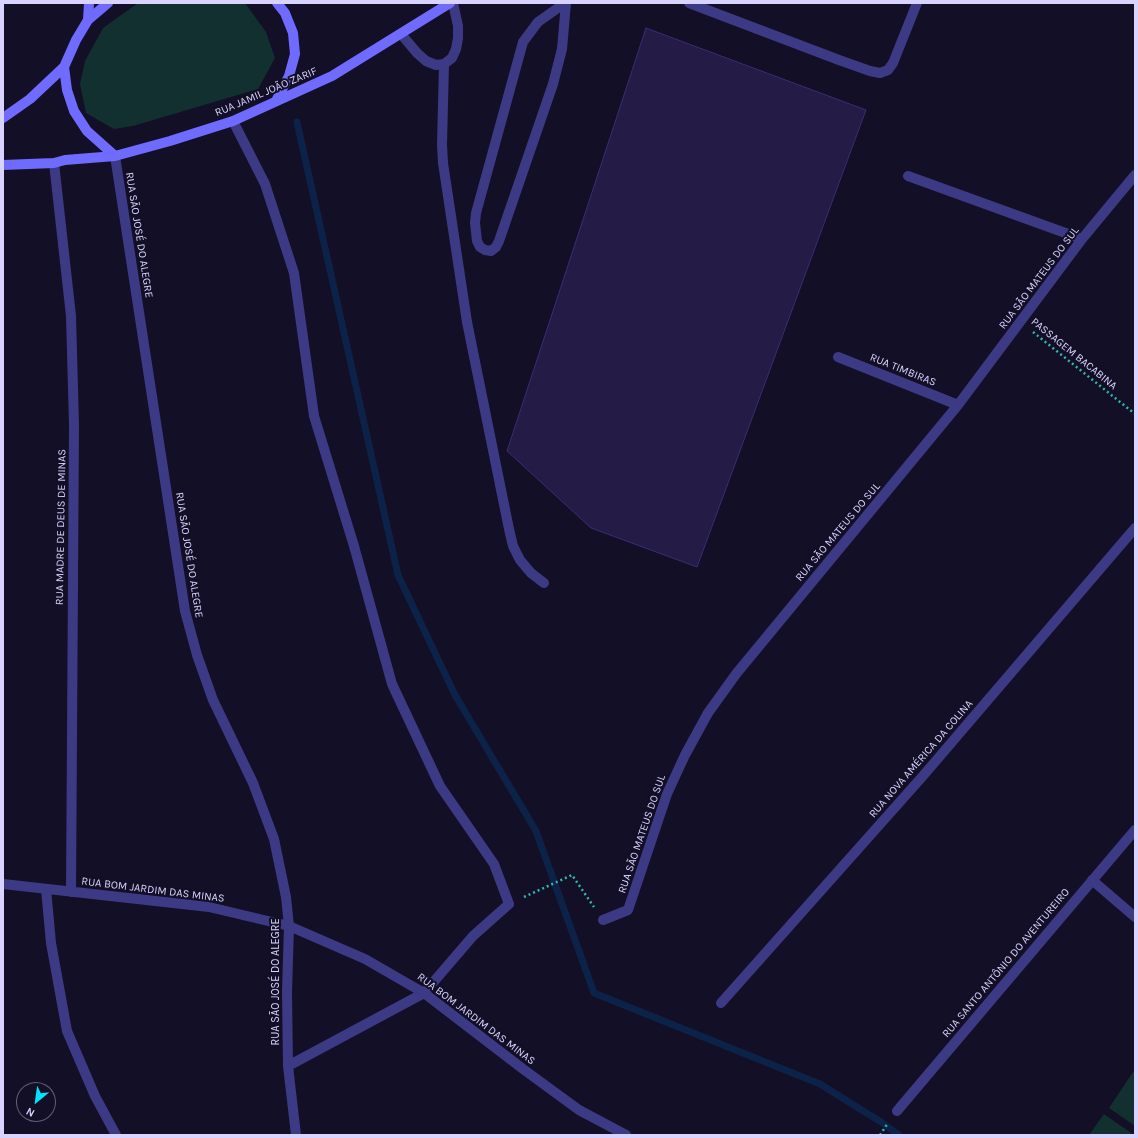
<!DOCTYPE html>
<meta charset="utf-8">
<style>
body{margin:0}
#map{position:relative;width:1138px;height:1138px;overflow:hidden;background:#130f26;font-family:Karla,sans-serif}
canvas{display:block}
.frame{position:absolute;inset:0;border:4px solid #d9d4ff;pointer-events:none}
.north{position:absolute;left:16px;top:1082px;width:40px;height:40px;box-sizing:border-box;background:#130f26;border:1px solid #625e7d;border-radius:50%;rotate:209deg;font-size:11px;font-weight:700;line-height:16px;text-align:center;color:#d9d4ff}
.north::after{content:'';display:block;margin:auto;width:14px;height:18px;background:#00e5ff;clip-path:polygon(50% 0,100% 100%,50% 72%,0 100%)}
</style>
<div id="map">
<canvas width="1138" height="1138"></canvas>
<div class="frame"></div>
<div class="north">N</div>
</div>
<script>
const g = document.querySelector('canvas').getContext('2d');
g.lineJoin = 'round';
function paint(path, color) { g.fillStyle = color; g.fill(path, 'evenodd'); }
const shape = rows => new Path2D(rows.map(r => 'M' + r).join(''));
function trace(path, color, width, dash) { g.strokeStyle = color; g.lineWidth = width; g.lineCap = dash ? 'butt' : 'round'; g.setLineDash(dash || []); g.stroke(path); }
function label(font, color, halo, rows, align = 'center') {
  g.font = font + ' Karla,sans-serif'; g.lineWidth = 4; g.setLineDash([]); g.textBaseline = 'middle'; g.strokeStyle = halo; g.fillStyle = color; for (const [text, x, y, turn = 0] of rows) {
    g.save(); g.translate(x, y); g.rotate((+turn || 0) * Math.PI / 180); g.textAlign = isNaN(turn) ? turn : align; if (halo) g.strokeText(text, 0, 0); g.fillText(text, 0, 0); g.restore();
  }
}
const green = shape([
 [138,3,245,3,266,32,275,58,258,89,133,126,114,129,86,113,80,84,85,61,103,28],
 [1135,1069,1135,1126,1109,1108],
 [1104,1114,1134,1135,1089,1135]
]);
const stream = shape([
 [297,122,398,575,455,695,536,831,594,993,820,1084,881,1122,899,1135]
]);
const building = shape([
 [646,28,866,110,697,567,591,528,507,451,646,28]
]);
const path = shape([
 [1033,332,1135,414],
 [524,897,572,875,594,907],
 [880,1135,888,1123]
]);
const service = shape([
 [453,3,458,26,458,38,456,49,452,58,444,64,442,145,443,163,467,322,509,529,513,546,520,560,531,573,544,583],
 [565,3,538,22,523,42,476,213,475,223,477,241,480,247,485,250,491,251,496,247,499,241,553,84,562,49,566,3],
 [689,3,839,60,870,71,880,73,888,70,893,63,917,3],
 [401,34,417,53,426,61,436,65,444,64],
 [46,889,51,943,67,1031,95,1096,116,1135]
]);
const minor = shape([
 [233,121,265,184,294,273,314,416,354,546,392,684,440,786,494,864,509,904,473,936,424,993,288,1066],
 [115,156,185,611,197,655,213,700,253,783,274,839,286,897,289,926,287,992,288,1066,296,1135],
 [54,163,71,316,74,425,71,892],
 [908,176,1082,239],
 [838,357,958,405],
 [1092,880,1135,917],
 [3,884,209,907,289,926,365,959,424,993,523,1069,579,1110,626,1135],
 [603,920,628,910,667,794,685,755,708,713,736,674,958,405,1082,239,1135,175],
 [721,1003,922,777,1135,528],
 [897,1111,1135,830]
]);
const secondary = shape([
 [88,20,89,3],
 [64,67,67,90,74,111,87,131,115,156],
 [276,101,289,76,295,54,293,33,285,13,277,3],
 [3,118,30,99,64,67,76,40,88,20,108,3],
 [3,165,54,163,65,160,115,156,170,141,233,121,332,76,450,3]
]);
const streetNames = [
 ["RUA JAMIL JOÃO ZARIF",266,92,-23],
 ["RUA SÃO JOSÉ DO ALEGRE",139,235,81],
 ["RUA SÃO MATEUS DO SUL",1039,278,-53],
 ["PASSAGEM BACABINA",1074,354,39],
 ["RUA TIMBIRAS",903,370,22],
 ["RUA MADRE DE DEUS DE MINAS",61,527,-89],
 ["RUA SÃO MATEUS DO SUL",838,532,-50],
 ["RUA SÃO JOSÉ DO ALEGRE",189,555,81],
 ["RUA NOVA AMÉRICA DA COLINA",921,759,-49],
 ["RUA SÃO MATEUS DO SUL",642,834,-71],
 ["RUA BOM JARDIM DAS MINAS",153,890,7],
 ["RUA SANTO ANTÔNIO DO AVENTUREIRO",1006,963,-50],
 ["RUA SÃO JOSÉ DO ALEGRE",276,982,-90],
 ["RUA BOM JARDIM DAS MINAS",476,1019,37]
];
paint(green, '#12302f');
trace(stream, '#0c2248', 7);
paint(building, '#241b47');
trace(building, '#3b2d73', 1);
trace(path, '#2fb8b0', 2.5, [2, 3]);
trace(service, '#3d3a85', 10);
trace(minor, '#3d3a85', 10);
trace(secondary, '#6f6bff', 10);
label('11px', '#d9d4ff', '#130f26', streetNames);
</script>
